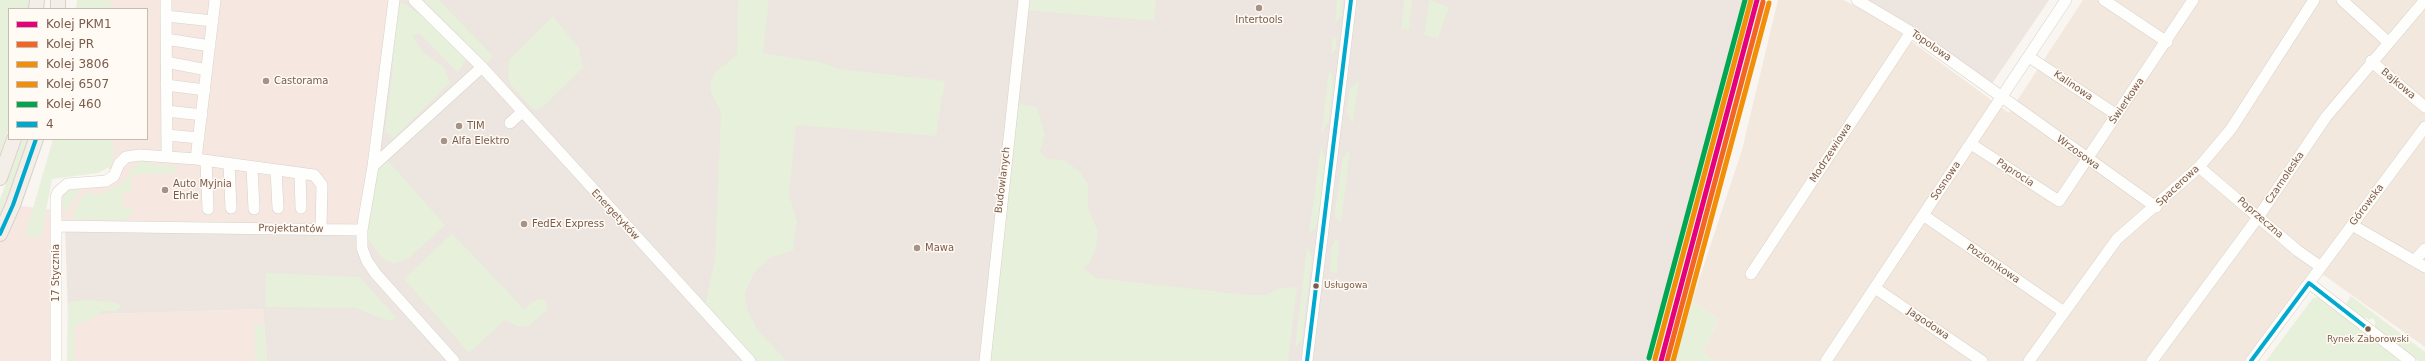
<!DOCTYPE html>
<meta charset="utf-8">
<style>
body{margin:0}
#map{position:relative;width:2425px;height:361px;overflow:hidden;background:#f9f5f0;font-family:"DejaVu Sans",sans-serif}
canvas{display:block}
.legend{position:absolute;left:8px;top:8px;width:140px;height:132px;box-sizing:border-box;background:#fffaf3;border:1px solid #cabbb1;margin:0;padding:5px 7px;list-style:none;font-size:12px;color:#7a5c4d}
.legend li{display:flex;align-items:center;gap:8px;height:20px}
.legend b{width:20px;border:1px solid #cabbb1}
</style>
<div id="map">
<canvas width="2425" height="361"></canvas>
<ul class="legend">
<li><b style="height:5px;background:#e5007d"></b>Kolej PKM1</li>
<li><b style="height:5px;background:#f26522"></b>Kolej PR</li>
<li><b style="height:5px;background:#f28f08"></b>Kolej 3806</li>
<li><b style="height:5px;background:#f28f08"></b>Kolej 6507</li>
<li><b style="height:5px;background:#00a651"></b>Kolej 460</li>
<li><b style="height:5px;background:#00a9ce"></b>4</li>
</ul>
</div>
<script>
const g = document.querySelector('canvas').getContext('2d');
g.lineJoin = 'round';
function paint(path, color) { g.fillStyle = color; g.fill(path, 'evenodd'); }
const shape = rows => new Path2D(rows.map(r => 'M' + r).join(''));
function trace(path, color, width, dash) { g.strokeStyle = color; g.lineWidth = width; g.lineCap = dash ? 'butt' : 'round'; g.setLineDash(dash || []); g.stroke(path); }
function label(font, color, halo, rows, align = 'center') {
  g.font = font + ' "DejaVu Sans",sans-serif'; g.lineWidth = 3; g.setLineDash([]); g.textBaseline = 'middle'; g.strokeStyle = halo; g.fillStyle = color; for (const [text, x, y, turn = 0] of rows) {
    g.save(); g.translate(x, y); g.rotate((+turn || 0) * Math.PI / 180); g.textAlign = isNaN(turn) ? turn : align; if (halo) g.strokeText(text, 0, 0); g.fillText(text, 0, 0); g.restore();
  }
}
const residential = shape([
 [1778,0,1843,0,1874,15,1896,30,2009,113,2083,0,2425,0,2425,347,2318,271,2251,361,1713,361,1703,352,1718,319,1692,301,1742,150]
]);
const commercial = shape([
 [105,0,394,0,362,230,56,226,56,361,0,361,0,234,13,205,56,210,58,192,119,175,108,168,108,139,147,139,147,9,106,9],
 [263,309,267,361,67,361,68,315]
]);
const industrial = shape([
 [394,0,1745,0,1650,361,267,361,263,309,68,315,65,226,362,230],
 [1857,0,2049,0,1989,88]
]);
const green = shape([
 [0,0,29,0,29,9,9,9,9,128,0,154],
 [77,0,111,0,111,9,76,9],
 [423,0,439,0,493,56,487,63],
 [738,0,769,0,763,53,820,62,839,69,945,81,936,136,796,125,789,194,797,222,793,251,771,257,754,273,745,294,748,311,757,329,787,361,750,361,704,312,715,258,721,112,711,93,710,84,715,72,737,55],
 [1024,0,1156,0,1154,21,1023,10],
 [1337,0,1343,0,1342,15,1335,23],
 [1404,0,1412,0,1409,30,1401,29],
 [1429,0,1449,7,1438,39,1424,35],
 [1745,0,1751,0,1723,110,1655,361,1650,361],
 [400,3,407,5,427,20,467,58,458,73,419,33,413,36,423,52,445,68,450,82,394,138,385,132,393,67,391,47],
 [553,16,579,48,583,68,542,108,534,110,511,85,508,77,509,60],
 [1333,36,1336,39,1336,49,1331,55],
 [1329,71,1332,74,1333,82,1329,121,1321,134],
 [1359,81,1353,123,1349,118,1347,109,1350,88],
 [1012,103,1037,107,1045,134,1040,152,1047,159,1064,160,1079,171,1088,184,1088,209,1098,231,1096,249,1088,265,1083,268,1096,278,1247,295,1266,295,1280,288,1297,287,1288,361,985,361],
 [23,139,29,139,18,174,0,216,0,199],
 [53,139,113,139,113,165,98,173,52,179,41,237,25,236],
 [1321,146,1325,159,1318,221,1315,229,1309,233],
 [1350,151,1341,223,1335,217,1335,209,1343,158,1346,153],
 [384,156,445,225,409,258,394,264,381,257,362,230,373,166],
 [146,160,152,164,174,166,177,170,173,173,131,175,131,193,122,193,123,207,133,209,131,215,123,221,72,218,81,198,88,193,101,194,122,184,133,168,139,162],
 [76,189,81,189,65,213,62,198,67,192],
 [452,233,524,309,537,299,545,300,547,310,528,327,517,326,505,320,469,353,404,279],
 [1336,239,1339,241,1337,273,1330,272,1331,247],
 [1307,247,1312,257,1302,340,1295,347],
 [266,273,360,277,396,317,392,321,374,316,356,308,265,307],
 [2351,296,2425,352,2425,361,2418,361,2375,327,2375,321,2372,318,2369,320,2366,317,2365,319,2346,304],
 [2321,297,2400,361,2266,361,2313,298],
 [91,300,112,302,122,305,117,311,102,311,89,321,79,323,75,327,74,361,67,361,68,304,73,301],
 [1692,301,1718,319,1703,352,1713,361,1675,361],
 [264,324,267,361,255,361,255,325]
]);
const minor = shape([
 [166,0,167,157],
 [394,0,373,166,362,230,362,248,367,261,376,274,454,361],
 [414,0,482,67,750,361],
 [1857,0,1911,32,2156,207],
 [2104,0,2167,42],
 [2342,0,2388,42],
 [166,16,213,21],
 [166,39,210,46],
 [2029,57,2117,115],
 [2371,61,2425,107],
 [166,62,207,70],
 [166,85,205,90],
 [167,111,202,115],
 [510,123,522,112],
 [167,135,199,138],
 [1971,144,2059,201,2193,0],
 [196,159,215,0],
 [206,161,208,209],
 [229,164,231,208],
 [373,166,482,67],
 [252,167,254,209],
 [2199,167,2298,251,2321,267],
 [276,170,278,208],
 [300,173,301,208],
 [1923,215,2064,312],
 [2352,225,2425,267],
 [56,226,362,230],
 [2415,260,2425,249],
 [1751,274,1911,32],
 [2309,283,2410,361],
 [1875,288,1982,361],
 [56,361,56,197,58,192,67,184,106,181,114,176,119,164,126,157,140,155,196,159,314,175,322,185,321,229],
 [985,361,1024,0],
 [1307,361,1351,0],
 [1826,361,2066,0],
 [2029,361,2117,239,2199,167,2231,129,2314,0],
 [2152,361,2259,216,2326,117,2425,0],
 [2251,361,2425,127]
]);
const major = shape([
 [36,9,37,0],
 [58,9,58,0],
 [0,178,14,139],
 [0,234,13,205,36,139]
]);
const bus1 = shape([
 [0,234,13,205,36,139],
 [1307,361,1351,0],
 [2251,361,2309,283,2368,329]
]);
const rail1 = shape([
 [1661,361,1757,0]
]);
const rail2 = shape([
 [1667,361,1763,2]
]);
const rail3 = shape([
 [1655,359,1751,0]
]);
const rail4 = shape([
 [1673,361,1769,3]
]);
const rail5 = shape([
 [1649,358,1745,0]
]);
const markers = [
 [1259,8,4,"#a69286"],
 [266,81,4,"#a69286"],
 [459,126,4,"#a69286"],
 [444,141,4,"#a69286"],
 [165,190,4,"#a69286"],
 [524,224,4,"#a69286"],
 [917,248,4,"#a69286"],
 [1316,286,3.5,"#7a5c4d"],
 [2368,329,3.5,"#7a5c4d"]
];
const busNames = [
 ["Usługowa",1324,286],
 ["Rynek Zaborowski",2368,340,"center"]
];
const poiNames = [
 ["Intertools",1259,20,"center"],
 ["Castorama",274,81],
 ["TIM",467,126],
 ["Alfa Elektro",452,141],
 ["Auto Myjnia",173,184],
 ["Ehrle",173,196],
 ["FedEx Express",532,224],
 ["Mawa",925,248]
];
const streetNames = [
 ["Topolowa",1931,46,35],
 ["Bajkowa",2398,84,40],
 ["Kalinowa",2073,86,34],
 ["Świerkowa",2127,101,-56],
 ["Modrzewiowa",1831,153,-57],
 ["Wrzosowa",2078,153,36],
 ["Paprocia",2015,173,33],
 ["Czarnoleska",2285,178,-56],
 ["Budowlanych",1003,180,-83],
 ["Sosnowa",1946,181,-56],
 ["Spacerowa",2178,186,-43],
 ["Górowska",2367,205,-53],
 ["Energetyków",615,215,47],
 ["Poprzeczna",2260,218,41],
 ["Projektantów",291,229,1],
 ["Poziomkowa",1993,264,34],
 ["17 Stycznia",56,273,-90],
 ["Jagodowa",1928,324,34]
];
paint(residential, '#f2e8de');
paint(commercial, '#f6e8e1');
paint(industrial, '#ede5e0');
paint(green, '#e7f0db');
trace(minor, '#d7d1cb', 12);
trace(major, '#dad1cc', 16);
trace(minor, '#fefefd', 11);
trace(major, '#f3eee8', 14);
trace(bus1, '#00a9ce', 4);
trace(rail1, '#e5007d', 5);
trace(rail2, '#f26522', 5);
trace(rail3, '#f28f08', 5);
trace(rail4, '#f28f08', 5);
trace(rail5, '#00a651', 5);
for (const [x, y, r, color] of markers) { const dot = new Path2D(); dot.arc(x, y, r, 0, 2 * Math.PI); g.fillStyle = color; g.fill(dot); trace(dot, '#fffaf3', 1.5); }
label('9px', '#7a5c4d', '#fffaf3', busNames, 'left');
label('10px', '#7a5c4d', '#fffaf3', poiNames, 'left');
label('10px', '#7a5c4d', '#fffaf3', streetNames);
</script>
